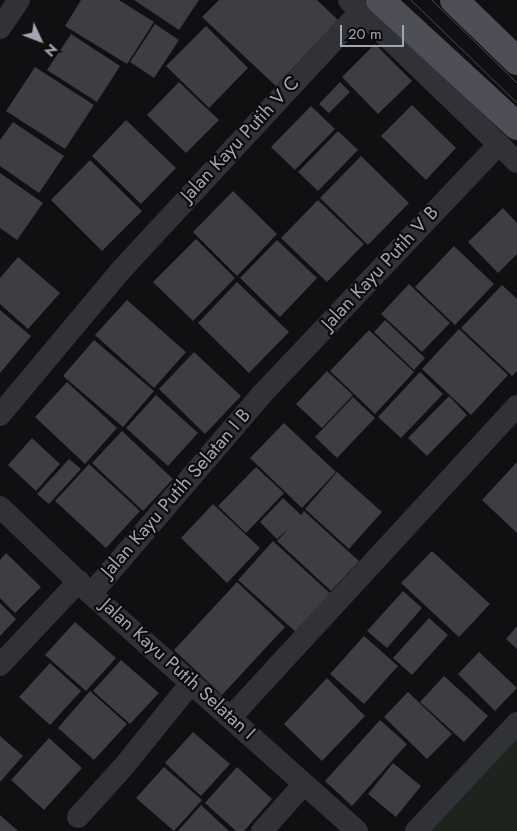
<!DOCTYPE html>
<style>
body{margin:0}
#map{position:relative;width:517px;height:831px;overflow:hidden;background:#101012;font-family:Jost,sans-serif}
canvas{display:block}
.north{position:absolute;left:15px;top:15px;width:50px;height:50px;-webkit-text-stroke:4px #0c0b0d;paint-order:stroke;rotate:133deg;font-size:14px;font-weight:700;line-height:20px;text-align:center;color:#a2a6b2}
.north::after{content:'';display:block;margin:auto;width:18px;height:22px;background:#a2a6b2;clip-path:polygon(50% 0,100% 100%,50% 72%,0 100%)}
.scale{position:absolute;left:340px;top:25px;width:64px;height:22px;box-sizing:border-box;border:2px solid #a2a6b2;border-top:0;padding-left:6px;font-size:15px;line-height:18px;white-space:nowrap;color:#a2a6b2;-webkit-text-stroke:4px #0c0b0d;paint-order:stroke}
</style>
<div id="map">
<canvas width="517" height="831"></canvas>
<div class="north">N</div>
<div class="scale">20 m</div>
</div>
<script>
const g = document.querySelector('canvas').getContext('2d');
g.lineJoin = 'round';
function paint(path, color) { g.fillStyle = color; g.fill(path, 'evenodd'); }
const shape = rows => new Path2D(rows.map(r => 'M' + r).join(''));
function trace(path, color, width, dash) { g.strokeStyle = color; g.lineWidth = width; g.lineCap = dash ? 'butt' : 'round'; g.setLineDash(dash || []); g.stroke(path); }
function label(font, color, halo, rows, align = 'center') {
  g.font = font + ' Jost,sans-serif'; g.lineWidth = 4.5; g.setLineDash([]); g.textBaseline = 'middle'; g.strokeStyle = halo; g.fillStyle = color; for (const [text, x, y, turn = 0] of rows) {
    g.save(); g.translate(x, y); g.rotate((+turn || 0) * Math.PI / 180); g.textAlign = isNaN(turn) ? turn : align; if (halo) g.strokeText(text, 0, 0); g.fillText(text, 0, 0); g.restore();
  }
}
const green = shape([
 [517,720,517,831,417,831]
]);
const building = shape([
 [81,0,119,0,154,22,127,64,65,26],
 [134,0,199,0,179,30],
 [219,0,317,0,338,20,276,86,202,17],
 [155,24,179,40,154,78,130,62],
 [206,26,248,68,209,108,166,66],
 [71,34,120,66,97,102,47,70],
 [375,44,412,81,378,114,342,77],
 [35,67,94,105,65,149,6,111],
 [179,82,219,120,186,153,147,115],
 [340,82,350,92,329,113,319,104],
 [412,105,456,148,426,180,381,136],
 [311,106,335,129,295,170,271,147],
 [126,120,176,168,141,204,92,156],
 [13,122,64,156,39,193,0,166,0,140],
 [338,131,358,150,318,191,298,172],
 [361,156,409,203,368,245,320,198],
 [90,160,142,211,102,251,51,200],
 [0,173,43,203,17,240,0,228],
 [233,191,277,234,237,276,193,232],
 [318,200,364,244,327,282,281,238],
 [503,208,517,223,517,254,498,273,468,242],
 [196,239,235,278,193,321,153,282],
 [277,240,317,278,280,317,240,278],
 [454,246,494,284,455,325,415,287],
 [18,257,60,293,28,329,0,304,0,278],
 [237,282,289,332,249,373,198,323],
 [409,284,450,323,422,352,381,314],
 [502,285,517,299,517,371,512,376,461,328],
 [127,300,186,352,154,388,95,335],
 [0,310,31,336,0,373],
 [385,320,425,358,414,370,374,332],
 [459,329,508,375,471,415,422,369],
 [369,330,414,372,375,414,330,371],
 [94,340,154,391,123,427,63,376],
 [194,352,241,396,205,434,159,389],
 [327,371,353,395,322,428,296,404],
 [420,372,443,394,401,438,378,417],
 [67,382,117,428,85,464,35,417],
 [156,395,198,433,168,466,126,428],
 [449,396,467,415,427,456,408,438],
 [353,397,375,418,337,458,315,437],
 [284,423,336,472,302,508,250,458],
 [122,431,173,479,143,511,92,463],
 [32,438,60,464,36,491,8,465],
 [69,459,81,469,49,504,37,494],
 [517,462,517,533,482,500],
 [89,464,140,511,106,548,55,501],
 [256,467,284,493,246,533,218,506],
 [337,472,382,512,349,549,305,509],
 [283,498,301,515,304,511,359,561,331,591,277,541,289,528,277,539,260,522],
 [213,504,260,548,227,583,181,538],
 [273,541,333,596,298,634,238,580],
 [432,551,490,604,459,637,401,583],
 [6,553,41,587,15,613,0,598,0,560],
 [237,582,285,627,222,695,174,650],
 [403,591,422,608,387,648,367,631],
 [0,603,16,619,0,636],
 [429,618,448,635,412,675,393,658],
 [75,622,116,658,86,691,45,655],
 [517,626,517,649,506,639],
 [364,636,398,666,364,704,330,674],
 [479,652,517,688,495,711,458,674],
 [121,660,159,693,130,724,93,691],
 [50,663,81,691,50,725,19,697],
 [444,676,488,716,464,742,420,702],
 [327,678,365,716,322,761,284,724],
 [90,691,127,724,94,760,58,728],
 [408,692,452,734,427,759,384,717],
 [380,720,407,744,352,806,325,781],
 [193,732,230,764,201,796,165,763],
 [0,736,23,756,0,782],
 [49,738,82,768,44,810,11,780],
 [393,763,421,786,396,817,368,794],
 [164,767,202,800,174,831,136,798],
 [237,767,272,799,244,831,236,831,205,803],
 [201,805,229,831,178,831],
 [0,815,18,831,0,831]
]);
const minor = shape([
 [349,0,517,162],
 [0,28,19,0],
 [0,415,122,269,360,12],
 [0,507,91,594,357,831],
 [91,594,263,393,499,144],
 [0,665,79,581],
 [230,718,517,406],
 [78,817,125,765,191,683],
 [262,831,304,784],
 [416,831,517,723]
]);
const major = shape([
 [380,0,517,126],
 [454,0,517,61]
]);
const tram = shape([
 [411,0,517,103],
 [432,0,517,83]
]);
const streetNames = [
 ["Jalan Kayu Putih V C",241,140,-47],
 ["Jalan Kayu Putih V B",381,269,-47],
 ["Jalan Kayu Putih Selatan I B",177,494,-49],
 ["Jalan Kayu Putih Selatan I",177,670,42]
];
paint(green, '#1d241e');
paint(building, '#3d3d42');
trace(minor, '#313237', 22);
trace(major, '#4e4f56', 28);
trace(tram, '#484a50', 1);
label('19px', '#a2a6b2', '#0c0b0d', streetNames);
</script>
